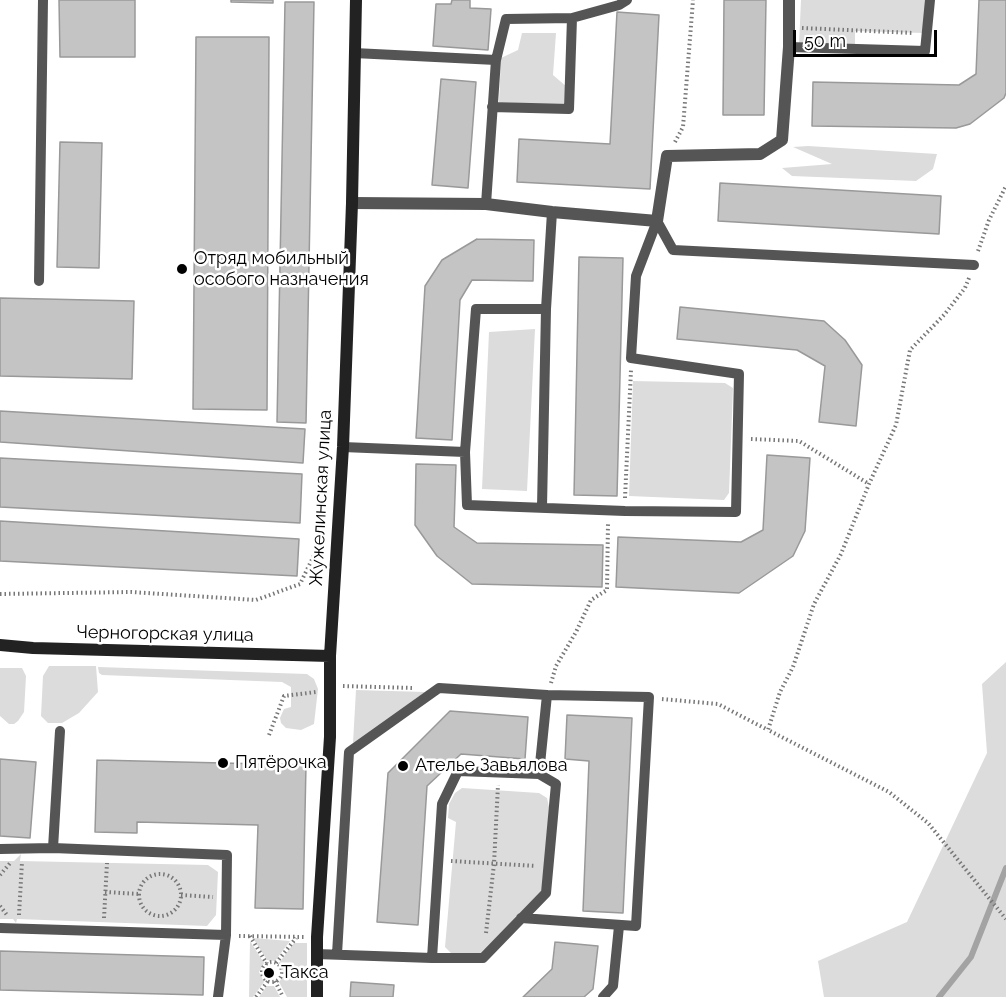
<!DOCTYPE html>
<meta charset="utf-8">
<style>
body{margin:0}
#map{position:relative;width:1006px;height:997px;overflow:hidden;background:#fff;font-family:Raleway,sans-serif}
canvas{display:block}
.scale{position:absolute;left:793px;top:30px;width:144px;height:27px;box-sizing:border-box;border:3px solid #000;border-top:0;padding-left:8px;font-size:18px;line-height:21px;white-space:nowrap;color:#000;-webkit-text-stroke:4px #fff;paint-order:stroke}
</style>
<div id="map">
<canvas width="1006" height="997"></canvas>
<div class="scale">50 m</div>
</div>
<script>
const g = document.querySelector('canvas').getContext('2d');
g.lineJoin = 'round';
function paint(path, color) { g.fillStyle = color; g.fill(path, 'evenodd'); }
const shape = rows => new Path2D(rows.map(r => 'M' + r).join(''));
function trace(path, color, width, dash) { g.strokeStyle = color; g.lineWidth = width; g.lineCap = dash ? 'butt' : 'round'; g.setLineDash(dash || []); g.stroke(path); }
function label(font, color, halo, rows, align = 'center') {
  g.font = font + ' Raleway,sans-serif'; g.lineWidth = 5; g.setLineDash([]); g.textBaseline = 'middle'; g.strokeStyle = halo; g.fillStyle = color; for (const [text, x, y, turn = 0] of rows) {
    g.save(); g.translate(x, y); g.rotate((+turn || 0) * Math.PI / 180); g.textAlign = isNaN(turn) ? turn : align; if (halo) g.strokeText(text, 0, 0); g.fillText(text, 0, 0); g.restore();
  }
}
const green = shape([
 [801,0,927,0,924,33,855,31,855,47,799,45],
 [522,33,556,33,553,75,567,87,567,106,499,102,501,58,518,50],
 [808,146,937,154,933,169,916,181,792,176,782,168,832,164,793,147],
 [535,329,527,491,482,489,489,332],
 [633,381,725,383,733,388,729,493,724,500,629,496],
 [1006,662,1006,997,824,997,818,961,907,922,987,753,982,684],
 [49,666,96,666,98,692,79,713,62,723,48,723,41,716,43,676],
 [98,667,307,674,314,679,318,689,314,724,301,730,286,728,281,723,280,718,284,709,291,707,291,687,282,682,102,675,99,673],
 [0,668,22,668,26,676,24,712,18,721,14,724,9,724,0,716],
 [356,690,425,692,353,743],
 [462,788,539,793,547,798,549,807,544,891,480,955,451,953,445,947,456,822,448,818,449,804,455,793],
 [21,854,20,861,208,865,218,872,216,915,207,926,17,919,16,923,13,919,0,919,0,861,14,861],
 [253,938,290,941,275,961,267,960],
 [250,941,264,963,259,972,264,982,253,997,249,997],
 [294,943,307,943,307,997,287,997,279,982,285,974,279,963],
 [267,986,274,986,280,997,259,997]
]);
const stream = shape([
 [939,997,971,957,1006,868]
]);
const building = shape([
 [59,0,135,0,135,57,60,57,59,0],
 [231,0,273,0,273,3,231,2,231,0],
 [452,0,470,0,470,8,491,9,488,50,433,46,436,4,451,4,452,0],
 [724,0,766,0,764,115,723,115,724,0],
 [979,0,1006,0,1006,93,1004,98,970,124,956,128,812,126,813,82,959,85,976,74,979,0],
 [285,2,314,2,306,423,277,422,285,2],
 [617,12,659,15,650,189,517,182,519,139,610,144,617,12],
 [196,37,269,37,267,410,193,409,196,37],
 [441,79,476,82,468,188,432,185,441,79],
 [60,142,102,143,99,268,57,267,60,142],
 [720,183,941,196,939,234,718,221,720,183],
 [477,239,534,240,533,281,472,280,460,300,452,440,416,438,425,286,442,260,477,239],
 [579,257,623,258,617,496,574,495,579,257],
 [0,298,134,301,132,379,0,376,0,298],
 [680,307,824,321,845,340,862,365,856,426,819,422,825,366,797,350,677,339,680,307],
 [0,411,305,429,303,463,0,442,0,411],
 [767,455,810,458,805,531,793,556,739,593,616,587,618,537,741,542,763,530,767,455],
 [0,458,302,474,300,523,0,507,0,458],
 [416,464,456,465,454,527,477,543,603,545,602,587,472,584,437,556,415,525,416,464],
 [0,521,299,539,297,576,0,561,0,521],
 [450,711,528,717,525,759,461,754,427,786,418,925,377,922,388,773,450,711],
 [567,715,632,718,623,913,583,911,589,761,565,759,567,715],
 [0,759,36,762,30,838,0,836,0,759],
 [97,760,306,765,303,909,255,908,258,825,137,822,137,833,95,832,97,760],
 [555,942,598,946,593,989,584,997,523,997,552,969,555,942],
 [0,951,204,957,203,995,0,990,0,951],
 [351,982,394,985,393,997,350,997,351,982]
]);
const path = shape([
 [802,28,914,33],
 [675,142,683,127,693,0],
 [978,251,989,220,1006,186],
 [969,278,965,288,944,315,910,350,896,425,869,484,841,554,814,604,793,667,780,692,768,730,889,792,928,823,1006,919],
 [751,439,799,441,869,484],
 [625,498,631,370],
 [0,594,131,592,256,600,300,584,322,539],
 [551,683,556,666,576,632,591,600,607,590,608,523],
 [343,686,414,688],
 [662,699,718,704,768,730],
 [269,735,284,696,316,692],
 [451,861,536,866],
 '139 895a21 21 0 1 1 42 0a21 21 0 1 1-42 0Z',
 [0,875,11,862],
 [105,892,139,894],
 [181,895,213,897],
 [0,906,7,915],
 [19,915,22,862],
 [104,918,107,863],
 [486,933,494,864,498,785],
 [239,936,304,937],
 [250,936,267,964],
 '262 972a10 10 0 1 1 20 0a10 10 0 1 1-20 0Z',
 [276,963,296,938],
 [275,981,283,997],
 [256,997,268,981]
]);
const lane = shape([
 [789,47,925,51,930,0],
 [354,53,496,60],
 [492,107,569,109,572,18],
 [486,204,496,60,506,19,572,18,619,5,627,0],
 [657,221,673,250,974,265],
 [39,281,43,0],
 [343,447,465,452,476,309,546,309,552,212],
 [465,452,467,505,625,511,736,512,739,374,631,358,636,276,657,221],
 [542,507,546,309],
 [539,774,547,695],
 [53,848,60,731],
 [0,849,53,848,227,855,226,935,0,928],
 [316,954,432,958,483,958,546,893,556,784,539,774,458,771,442,804,432,958],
 [337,954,349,752,439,688,547,695,649,697,636,926,521,918],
 [218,997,226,935],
 [603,997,613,986,619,926]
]);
const street = shape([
 [352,203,486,204,552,212,657,221,667,156,760,154,782,140,789,47,789,0]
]);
const secondary = shape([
 [0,645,33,648,330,656],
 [317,997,317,937,330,737,330,656,343,447,352,203,356,0]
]);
const markers = [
 [182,269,6,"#000"],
 [223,763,6,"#000"],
 [403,766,6,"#000"],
 [269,973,6,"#000"]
];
const poiNames = [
 ["Отряд мобильный",194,259],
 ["особого назначения",194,280],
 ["Пятёрочка",235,763],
 ["Ателье Завьялова",415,766],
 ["Такса",281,973]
];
const streetNames = [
 ["Жужелинская улица",321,498,-87],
 ["Черногорская улица",165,634,1]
];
paint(green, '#dcdcdc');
trace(stream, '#a3a3a3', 6);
paint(building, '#c4c4c4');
trace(building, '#999', 1.5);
trace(path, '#777', 4, [1.5, 3]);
trace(lane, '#555', 10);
trace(street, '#555', 12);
trace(secondary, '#222', 12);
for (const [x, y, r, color] of markers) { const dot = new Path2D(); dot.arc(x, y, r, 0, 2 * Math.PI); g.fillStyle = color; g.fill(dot); trace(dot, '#fff', 2); }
label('18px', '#000', '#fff', poiNames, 'left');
label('18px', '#000', '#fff', streetNames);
</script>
